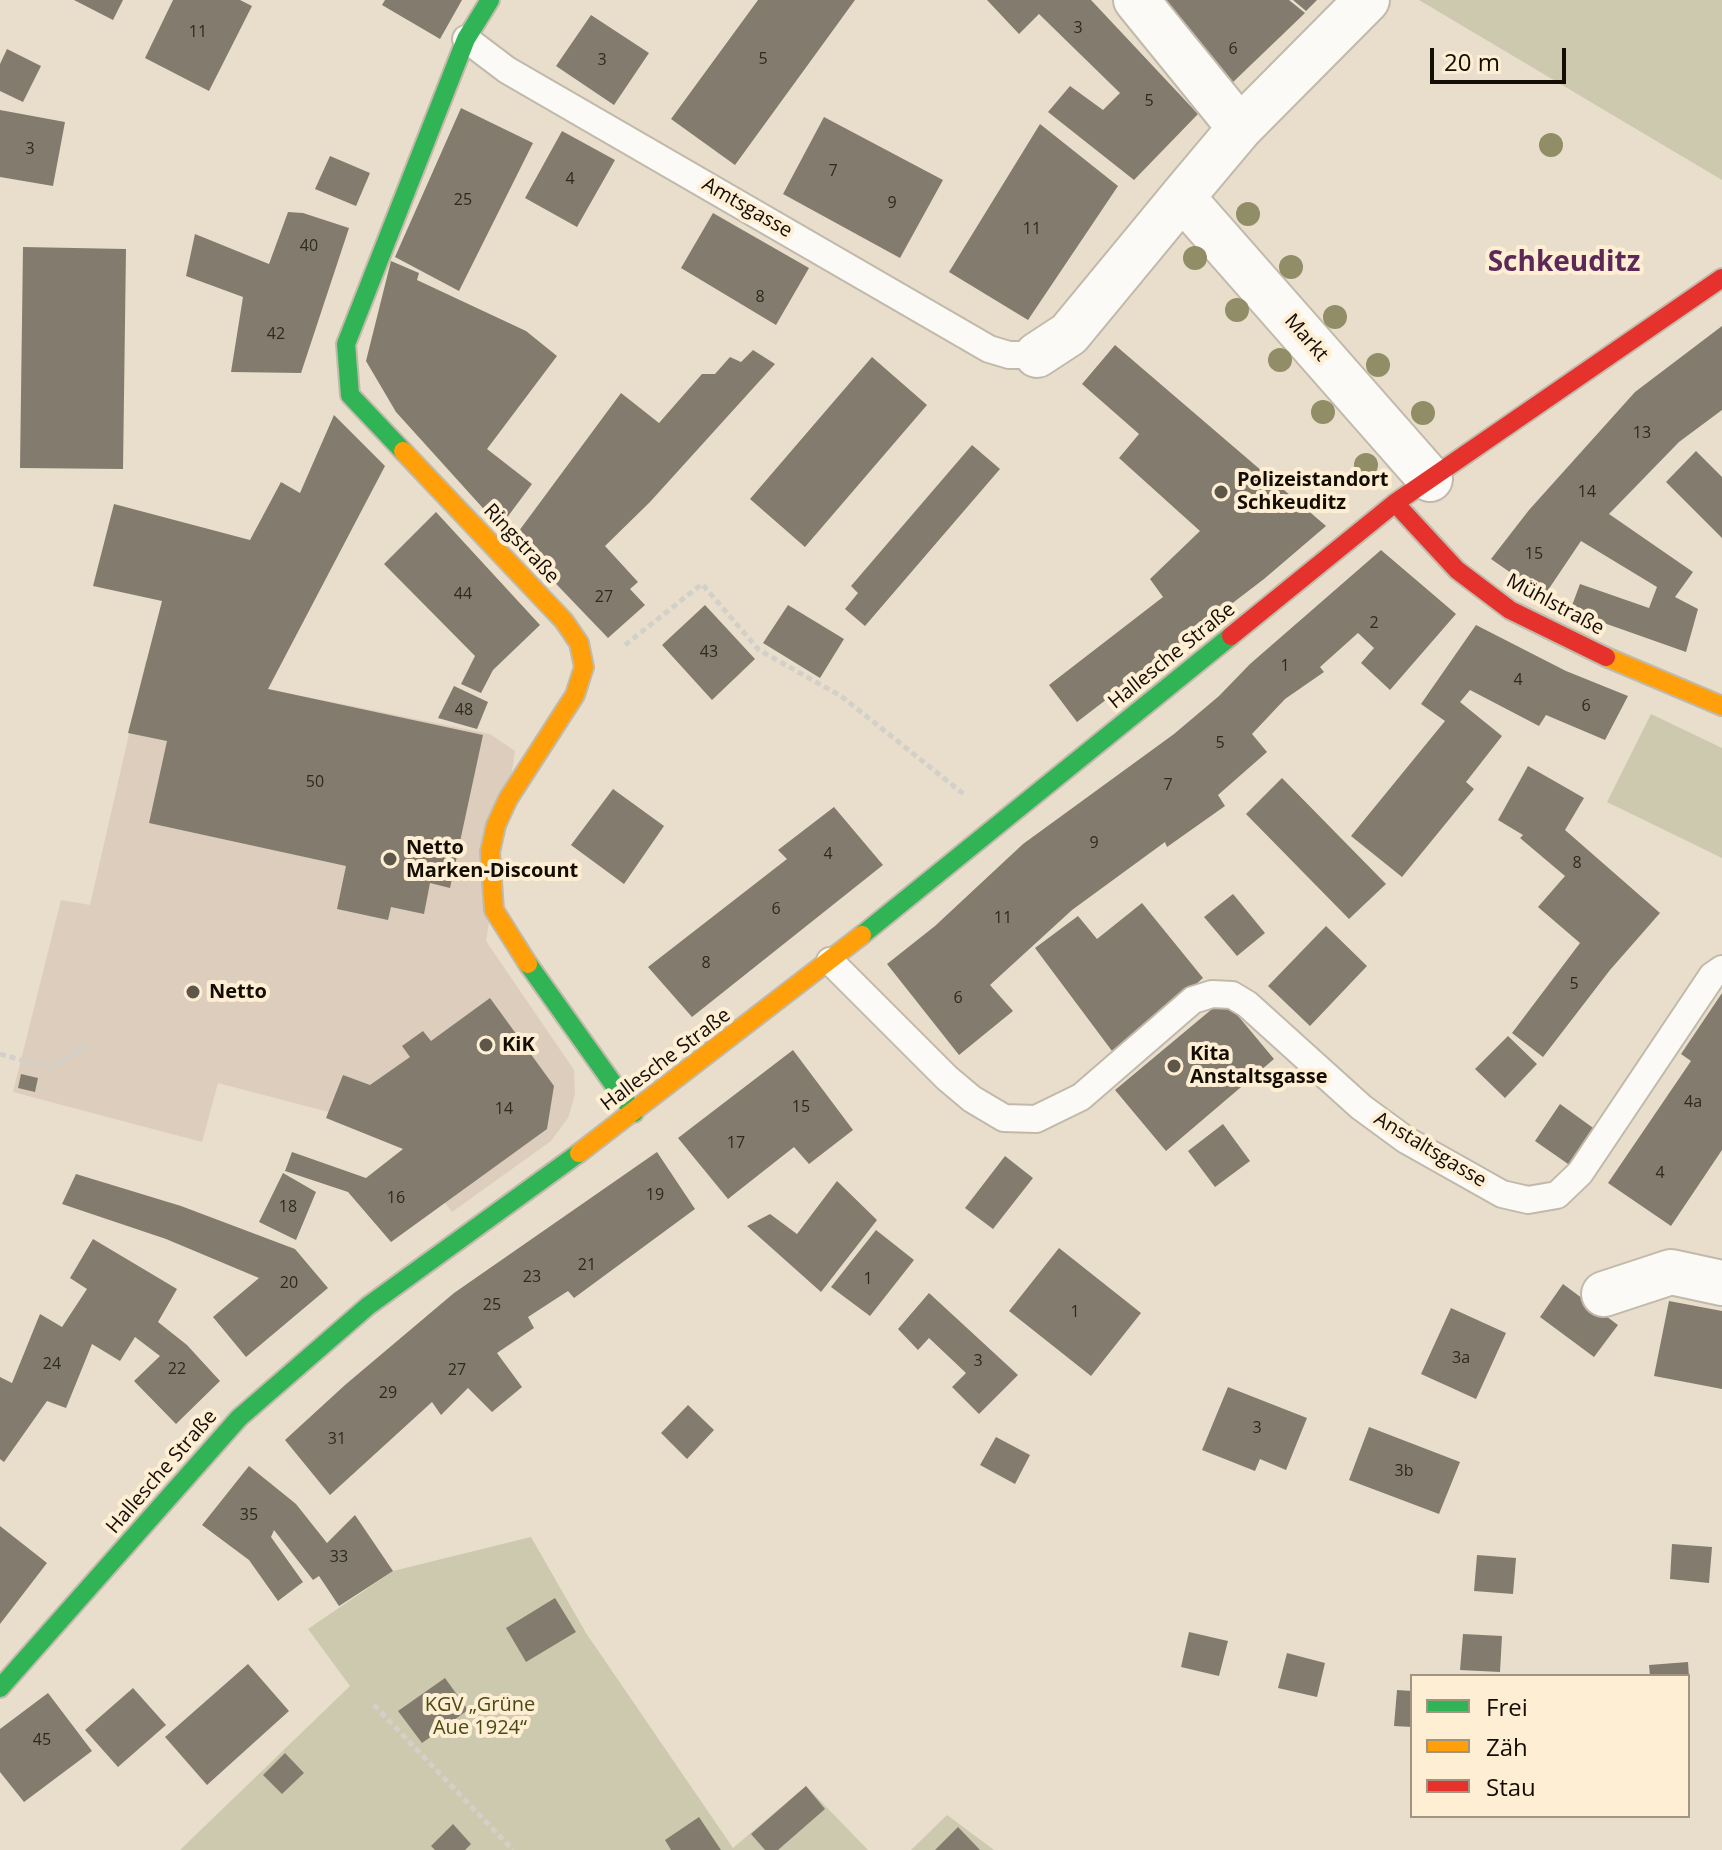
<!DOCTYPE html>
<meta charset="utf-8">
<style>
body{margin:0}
#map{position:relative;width:1722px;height:1850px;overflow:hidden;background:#e8decb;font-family:"Open Sans",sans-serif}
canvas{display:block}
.legend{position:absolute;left:1410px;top:1674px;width:280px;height:144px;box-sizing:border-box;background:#feefd4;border:2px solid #a09580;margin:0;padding:10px 14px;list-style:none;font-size:24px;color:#130d03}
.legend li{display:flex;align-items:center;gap:16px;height:40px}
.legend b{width:40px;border:2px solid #a09580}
.scale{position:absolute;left:1430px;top:48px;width:136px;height:36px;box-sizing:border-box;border:4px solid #130d03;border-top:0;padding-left:10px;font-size:24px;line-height:28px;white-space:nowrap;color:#130d03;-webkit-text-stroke:6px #feefd4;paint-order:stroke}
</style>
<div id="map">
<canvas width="1722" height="1850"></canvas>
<ul class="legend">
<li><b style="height:10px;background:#30b455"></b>Frei</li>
<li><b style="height:10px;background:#ff9f0a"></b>Zäh</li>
<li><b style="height:10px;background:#e5322d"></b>Stau</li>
</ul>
<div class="scale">20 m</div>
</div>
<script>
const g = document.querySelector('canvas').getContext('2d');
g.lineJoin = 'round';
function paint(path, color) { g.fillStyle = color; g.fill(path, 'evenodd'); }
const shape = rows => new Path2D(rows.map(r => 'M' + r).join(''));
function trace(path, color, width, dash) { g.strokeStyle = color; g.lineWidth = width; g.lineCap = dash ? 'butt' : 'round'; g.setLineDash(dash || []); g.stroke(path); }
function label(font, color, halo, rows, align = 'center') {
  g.font = font + ' "Open Sans",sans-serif'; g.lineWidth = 8; g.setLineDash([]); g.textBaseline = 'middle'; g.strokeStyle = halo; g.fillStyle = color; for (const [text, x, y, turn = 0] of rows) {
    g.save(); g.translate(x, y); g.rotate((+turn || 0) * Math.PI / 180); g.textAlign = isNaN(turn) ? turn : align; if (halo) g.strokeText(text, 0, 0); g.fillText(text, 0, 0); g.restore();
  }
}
const commercial = shape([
 [146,660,268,689,490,734,515,751,486,941,574,1070,575,1094,568,1118,551,1141,452,1212,386,1127,218,1083,202,1142,13,1092,61,900,90,905]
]);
const green = shape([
 [1419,0,1722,0,1722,180],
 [1651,714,1722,748,1722,858,1607,802],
 [531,1537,586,1633,733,1848,806,1786,868,1850,180,1850,350,1686,308,1629,393,1571],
 [947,1815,994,1850,911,1850]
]);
const building = shape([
 [74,0,123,0,113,20],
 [173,0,240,0,252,6,209,91,145,58],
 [385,0,462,0,440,39,382,5],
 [758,0,855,0,735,165,671,119],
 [987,0,1091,0,1198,114,1134,180,1048,112,1070,86,1103,110,1120,93,1039,14,1019,34],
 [1157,0,1289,0,1305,13,1230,85],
 [1293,0,1317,0,1306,11],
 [591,15,649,53,614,105,556,66],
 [7,49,41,66,23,102,0,91,0,64],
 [461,108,533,143,459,291,395,257],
 [0,110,65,122,53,186,0,177],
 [824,117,943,180,900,258,783,194],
 [1040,124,1118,186,1028,320,949,272],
 [562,131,615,160,577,227,525,198],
 [330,156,370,173,356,206,315,189],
 [288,212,303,213,349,228,301,373,231,372,243,297,186,276,195,234,269,264],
 [713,213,809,268,776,325,681,268],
 [23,247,126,249,123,469,20,468],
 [391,261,419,273,417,280,526,331,557,356,487,449,532,484,500,527,396,412,366,361],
 [1722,326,1722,410,1679,442,1609,514,1693,572,1675,597,1698,609,1686,652,1570,611,1580,584,1649,608,1657,587,1581,541,1544,596,1491,559,1529,510,1635,392],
 [1115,345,1326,526,1264,579,1077,722,1049,685,1163,597,1150,579,1200,531,1119,458,1139,434,1082,384],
 [753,350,775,364,650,502,605,546,638,582,630,589,645,605,608,638,513,539,621,393,659,423,702,374,715,374,730,357,741,362],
 [872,357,927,405,805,547,750,499],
 [334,415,385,466,268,689,483,735,450,888,430,883,424,914,391,907,388,920,337,909,346,866,149,823,167,741,128,733,162,601,93,586,114,504,250,540,281,482,300,493],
 [972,445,1000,469,865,626,845,609,858,593,851,586],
 [1696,451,1722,477,1722,538,1666,482],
 [436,512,540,625,493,670,481,693,461,684,475,656,384,564],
 [1381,550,1456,614,1390,690,1361,663,1374,648,1358,633,1320,667,1324,672,1285,699,1252,734,1267,752,1218,795,1225,806,1167,847,1165,842,1072,910,990,985,1013,1011,959,1055,887,964,935,926,1023,844,1174,734,1219,696,1250,664],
 [705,605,755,659,712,700,662,645],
 [788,605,844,639,820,678,763,643],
 [1476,625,1566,671,1628,696,1605,740,1546,715,1539,726,1470,690,1460,702,1502,736,1466,782,1474,789,1402,877,1351,836,1445,721,1421,704],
 [454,686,488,702,477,729,438,718],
 [1528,766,1584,798,1565,830,1660,913,1610,970,1543,1057,1512,1033,1580,943,1538,907,1565,876,1520,838,1523,835,1498,820],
 [1282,778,1386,884,1349,919,1246,814],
 [613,789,664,826,624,884,571,845],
 [834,807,883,865,692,1017,648,967,787,859,778,850],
 [1233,894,1265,933,1237,956,1204,917],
 [1142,903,1203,978,1156,1019,1112,1051,1035,948,1078,916,1097,939],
 [1326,926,1367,966,1310,1026,1268,986],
 [1722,993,1722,1150,1671,1226,1608,1183,1691,1061,1681,1054],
 [490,998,554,1086,547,1129,391,1242,348,1192,285,1171,292,1152,366,1178,403,1149,326,1118,343,1075,370,1085,410,1057,402,1046,423,1031,431,1041],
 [1224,999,1274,1059,1166,1151,1115,1090],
 [1508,1036,1537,1064,1505,1098,1475,1069],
 [793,1050,853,1130,809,1164,794,1147,728,1199,678,1138],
 [21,1074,38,1078,35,1092,18,1088],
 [1560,1104,1596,1130,1571,1166,1535,1141],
 [1223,1124,1250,1161,1215,1187,1188,1151],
 [657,1152,695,1209,574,1298,568,1291,528,1317,534,1328,497,1353,522,1387,492,1412,468,1388,441,1415,432,1402,330,1495,285,1440,345,1385,454,1293],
 [1005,1156,1033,1178,993,1229,965,1208],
 [283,1173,316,1192,296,1240,259,1222],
 [76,1174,181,1206,295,1249,328,1288,246,1357,213,1317,259,1278,166,1239,62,1204],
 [837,1181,877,1220,821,1292,747,1226,770,1214,797,1234],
 [876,1230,914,1260,870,1316,831,1287],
 [93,1239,177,1289,158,1322,187,1345,220,1381,176,1424,134,1381,160,1356,135,1337,120,1361,92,1344,66,1408,47,1401,4,1462,0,1459,0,1377,12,1383,40,1314,62,1327,87,1289,70,1278],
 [1059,1248,1141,1313,1091,1376,1009,1311],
 [1563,1284,1618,1325,1594,1357,1540,1317],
 [929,1293,1018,1375,979,1414,952,1387,966,1373,929,1338,918,1350,898,1329],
 [1669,1301,1722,1311,1722,1389,1654,1376],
 [1451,1308,1506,1333,1476,1399,1421,1374],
 [1228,1387,1307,1418,1286,1470,1260,1459,1255,1471,1202,1450],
 [688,1405,714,1430,687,1459,661,1433],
 [1369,1427,1460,1462,1439,1514,1349,1480],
 [996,1437,1030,1455,1015,1484,980,1465],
 [249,1466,296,1504,327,1543,355,1515,393,1571,339,1606,319,1576,313,1580,274,1530,271,1537,303,1582,278,1601,249,1560,202,1525],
 [0,1526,47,1563,0,1624],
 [1672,1544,1712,1547,1709,1583,1670,1579],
 [1477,1555,1516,1558,1513,1594,1474,1591],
 [555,1598,576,1632,526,1662,506,1628],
 [1189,1632,1228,1641,1219,1676,1181,1667],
 [1463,1634,1502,1636,1500,1672,1460,1670],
 [1287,1653,1325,1663,1317,1697,1278,1688],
 [1688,1662,1689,1676,1650,1676,1649,1665],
 [248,1664,289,1711,207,1785,165,1737],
 [445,1678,468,1710,422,1743,398,1711],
 [133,1688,166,1725,118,1767,85,1730],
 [1397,1690,1412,1691,1412,1727,1394,1726],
 [48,1693,92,1751,24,1802,0,1772,0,1729],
 [285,1753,304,1773,282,1794,263,1775],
 [806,1786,825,1809,778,1850,765,1850,751,1834],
 [699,1817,721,1850,671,1850,665,1840],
 [453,1824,471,1844,465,1850,435,1850,431,1846],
 [958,1827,980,1850,935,1850]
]);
const path = shape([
 [625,645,702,584,759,650,841,696,965,795],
 [0,1054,50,1068,88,1044],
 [374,1705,513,1850]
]);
const lane = shape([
 [466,39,507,70,989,349,1009,355,1037,355],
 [830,961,947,1078,972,1099,1004,1118,1036,1119,1081,1097,1193,1000,1212,994,1232,995,1247,1004,1361,1107,1406,1140,1502,1194,1528,1200,1557,1195,1580,1173,1712,976,1722,969]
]);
const street = shape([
 [1136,0,1240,128],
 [1367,0,1240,128,1182,197,1430,479],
 [1037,355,1069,334,1182,197],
 [1604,1294,1671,1272,1722,1283]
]);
const fast = shape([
 [403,451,350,395,346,344,466,39,490,0],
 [862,935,1231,636],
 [528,964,634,1113],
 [0,1688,239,1418,368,1306,579,1153]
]);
const slow = shape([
 [403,451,564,621,579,643,584,667,575,695,508,799,496,825,490,852,494,910,528,964],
 [1606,657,1722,706],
 [579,1153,862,935]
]);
const jam = shape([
 [1395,503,1457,570,1510,610,1606,657],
 [1231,636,1395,503,1722,278]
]);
const trees = [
 [1551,145],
 [1248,214],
 [1195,258],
 [1291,267],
 [1237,310],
 [1335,317],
 [1280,360],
 [1378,365],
 [1323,412],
 [1423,413],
 [1366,465]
];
const markers = [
 [1221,492,8,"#5e5649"],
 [390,859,8,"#5e5649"],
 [193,992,8,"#5e5649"],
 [486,1045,8,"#5e5649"],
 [1174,1066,8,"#5e5649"]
];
const numberNames = [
 ["3",1078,28],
 ["11",198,32],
 ["6",1233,49],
 ["5",763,59],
 ["3",602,60],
 ["5",1149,101],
 ["3",30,149],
 ["7",833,171],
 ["4",570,179],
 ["25",463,200],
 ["9",892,203],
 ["11",1032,229],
 ["40",309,246],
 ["8",760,297],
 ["42",276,334],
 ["13",1642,433],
 ["14",1587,492],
 ["15",1534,554],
 ["44",463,594],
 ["27",604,597],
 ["2",1374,623],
 ["43",709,652],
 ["1",1285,666],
 ["4",1518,680],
 ["6",1586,706],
 ["48",464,710],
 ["5",1220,743],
 ["50",315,782],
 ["7",1168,785],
 ["9",1094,843],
 ["4",828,854],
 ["8",1577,863],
 ["6",776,909],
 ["11",1003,918],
 ["8",706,963],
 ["5",1574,984],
 ["6",958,998],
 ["4a",1693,1102],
 ["15",801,1107],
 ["14",504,1109],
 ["17",736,1143],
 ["4",1660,1173],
 ["19",655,1195],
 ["16",396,1198],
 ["18",288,1207],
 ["21",587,1265],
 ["23",532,1277],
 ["1",868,1279],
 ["20",289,1283],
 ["25",492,1305],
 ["1",1075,1312],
 ["3a",1461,1358],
 ["3",978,1361],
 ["24",52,1364],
 ["22",177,1369],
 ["27",457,1370],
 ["29",388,1393],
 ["3",1257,1428],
 ["31",337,1439],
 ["3b",1404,1471],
 ["35",249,1515],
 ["33",339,1557],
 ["45",42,1740]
];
const streetNames = [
 ["Amtsgasse",747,208,30],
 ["Markt",1306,338,49],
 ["Ringstraße",521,544,47],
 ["Mühlstraße",1555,605,28],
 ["Hallesche Straße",1172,656,-39],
 ["Hallesche Straße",666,1060,-37],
 ["Anstaltsgasse",1430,1150,31],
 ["Hallesche Straße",162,1472,-49]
];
const poiNames = [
 ["Polizeistandort",1237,480],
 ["Schkeuditz",1237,503],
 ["Netto",406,848],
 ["Marken-Discount",406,871],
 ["Netto",209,992],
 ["KiK",502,1045],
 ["Kita",1190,1054],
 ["Anstaltsgasse",1190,1077]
];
const parkNames = [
 ["KGV „Grüne",480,1705],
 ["Aue 1924“",480,1728]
];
const districtNames = [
 ["Schkeuditz",1564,263]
];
paint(commercial, '#dccdbd');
paint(green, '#ccc9af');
paint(building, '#837c6e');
trace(lane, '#c1b9aa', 30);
trace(street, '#c1b9aa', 48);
trace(fast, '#c1b9aa', 22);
trace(slow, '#c1b9aa', 22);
trace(jam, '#c1b9aa', 22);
trace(path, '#d3d0ca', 5, [6, 4]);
trace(lane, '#fcfaf7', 26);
trace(street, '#fcfaf7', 44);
trace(fast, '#30b455', 18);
trace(slow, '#ff9f0a', 18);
trace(jam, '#e5322d', 18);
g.fillStyle = '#918d66';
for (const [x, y] of trees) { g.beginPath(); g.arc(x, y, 12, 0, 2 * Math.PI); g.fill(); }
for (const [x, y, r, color] of markers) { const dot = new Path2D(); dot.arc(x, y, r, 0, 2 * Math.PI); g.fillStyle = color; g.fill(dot); trace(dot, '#feefd4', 3); }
label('16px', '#2f291e', null, numberNames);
label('20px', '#130d03', '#feefd4', streetNames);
label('bold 20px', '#130d03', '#feefd4', poiNames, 'left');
label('20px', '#494b14', '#feefd4', parkNames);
label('bold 28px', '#5b2857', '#feefd4', districtNames);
</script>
